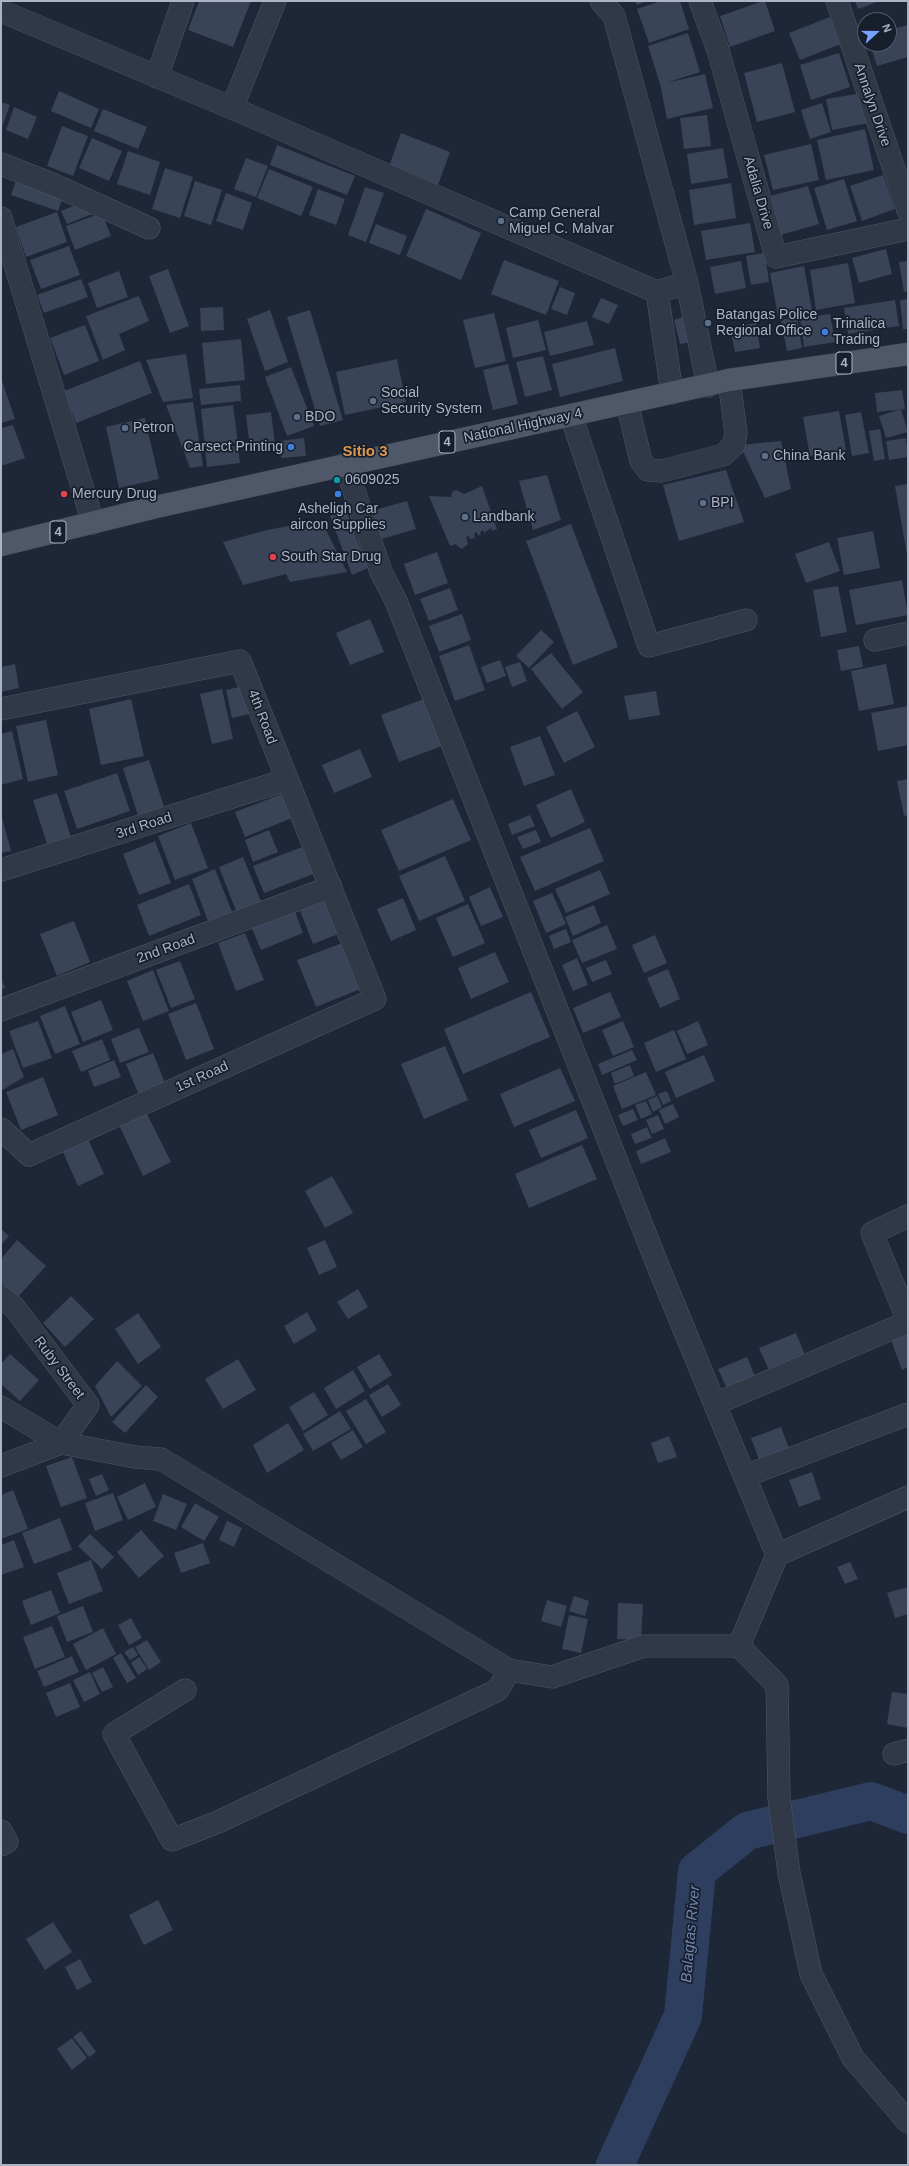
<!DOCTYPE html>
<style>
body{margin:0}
#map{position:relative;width:909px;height:2166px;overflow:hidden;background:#1e2737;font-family:Helvetica,sans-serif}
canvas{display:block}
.frame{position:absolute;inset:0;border:2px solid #abb3c5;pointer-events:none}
.north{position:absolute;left:857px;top:12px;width:40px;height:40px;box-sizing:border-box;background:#171e2c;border:1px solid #525a69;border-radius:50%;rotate:69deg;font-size:11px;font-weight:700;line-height:16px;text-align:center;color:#abb3c5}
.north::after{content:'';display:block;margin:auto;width:14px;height:18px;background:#76a1ff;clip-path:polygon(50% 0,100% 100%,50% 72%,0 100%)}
</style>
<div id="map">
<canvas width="909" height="2166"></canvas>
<div class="frame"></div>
<div class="north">N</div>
</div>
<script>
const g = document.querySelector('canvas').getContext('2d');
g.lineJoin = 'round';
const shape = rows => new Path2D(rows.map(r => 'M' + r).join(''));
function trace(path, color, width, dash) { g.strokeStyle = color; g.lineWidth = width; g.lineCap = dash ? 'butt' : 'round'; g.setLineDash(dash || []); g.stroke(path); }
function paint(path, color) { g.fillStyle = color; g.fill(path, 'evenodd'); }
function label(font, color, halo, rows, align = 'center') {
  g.font = font + ' Helvetica,sans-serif'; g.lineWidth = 3.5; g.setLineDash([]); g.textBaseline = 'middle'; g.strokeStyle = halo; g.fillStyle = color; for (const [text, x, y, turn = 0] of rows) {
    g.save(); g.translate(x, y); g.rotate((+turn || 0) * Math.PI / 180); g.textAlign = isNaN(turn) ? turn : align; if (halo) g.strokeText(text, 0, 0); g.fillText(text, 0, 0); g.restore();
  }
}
const river = shape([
 [615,2165,683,2016,697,1871,747,1831,871,1801,908,1815]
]);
const building = shape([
 [199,1,251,1,233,47,188,30],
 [635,1,648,1,637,5],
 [661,1,680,1,689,29,649,43,637,9],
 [763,1,765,1,775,31,730,47,720,16],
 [855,1,880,1,858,9],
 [830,17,841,44,800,60,789,33],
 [908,25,908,57,877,66,870,44,889,44,889,30],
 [688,33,700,72,666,83,705,74,713,108,667,119,660,84,648,46],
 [839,53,850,87,811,100,800,65],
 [782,63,795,112,757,122,744,73],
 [59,91,99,109,91,128,51,111],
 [863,93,869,123,832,130,826,99],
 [1,102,10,105,1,130],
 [822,103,831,132,810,139,801,110],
 [14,107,37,117,28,139,6,130],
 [103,109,147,127,138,149,94,131],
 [707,115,711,146,684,149,680,118],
 [62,126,88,136,73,176,47,166],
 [865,129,874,170,826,180,817,140],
 [401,133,450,152,437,188,388,169],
 [92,138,122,151,109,181,79,168],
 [811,144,819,180,773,190,764,155],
 [277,145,355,176,347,195,270,165],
 [723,148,728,178,691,184,687,154],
 [128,151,160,162,150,195,117,184],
 [246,158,268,166,256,197,234,189],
 [165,168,193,177,180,218,152,209],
 [269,169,313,187,301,216,257,198],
 [18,175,65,191,58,211,11,195],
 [883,175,895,209,862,221,850,186],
 [844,179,857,221,827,230,814,188],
 [195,181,222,190,211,225,184,216],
 [731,183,736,218,694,225,689,190],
 [808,186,819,224,777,236,766,197],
 [365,187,384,193,366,242,348,235],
 [318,189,345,199,336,225,309,215],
 [226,193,252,203,243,230,216,221],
 [86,201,92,214,67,224,61,211],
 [426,209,481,233,461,280,406,256],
 [57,212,67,242,26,257,16,227],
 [102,213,111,236,75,250,66,226],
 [750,223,755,252,706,260,701,231],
 [376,224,407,236,400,255,369,243],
 [69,246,80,275,41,289,30,260],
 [886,249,892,274,859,283,852,258],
 [765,253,769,282,751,285,746,256],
 [504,260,559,281,546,315,491,294],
 [741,261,746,288,715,294,710,267],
 [908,261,908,291,904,292,899,262],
 [848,263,855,303,816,310,810,270],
 [804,266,812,310,778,316,770,273],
 [168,269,189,326,170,333,149,276],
 [119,271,128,297,97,308,88,283],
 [81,279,88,297,44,313,37,295],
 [560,287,575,293,567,315,551,309],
 [139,296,149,321,119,334,125,350,103,360,86,316],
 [601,298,618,305,609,324,592,317],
 [908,299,908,329,903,329,900,300],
 [895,300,899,326,848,334,844,308],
 [223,307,224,330,201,331,200,308],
 [270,310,288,362,265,371,247,319],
 [310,310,343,420,320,426,287,317],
 [494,313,506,361,475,368,463,320],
 [830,314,835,342,804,347,800,318],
 [684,317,690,342,680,344,674,320],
 [797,317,802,348,787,351,781,320],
 [538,320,546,350,513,358,506,328],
 [587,321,594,345,550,356,544,332],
 [756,323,760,348,735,352,730,328],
 [85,325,99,361,64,375,50,338],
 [241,339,245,380,206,384,202,343],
 [615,348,623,381,560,397,552,364],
 [186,354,193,398,163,402,146,360],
 [543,356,552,390,525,397,516,362],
 [397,359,406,402,345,415,336,372],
 [140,361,152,393,76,423,64,391],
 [508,364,518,404,493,410,483,370],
 [291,367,314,426,287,436,265,377],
 [1,378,15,419,1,423],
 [240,385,241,401,201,405,199,389],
 [902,390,905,409,877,412,875,393],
 [193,402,203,466,190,468,166,405],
 [233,405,238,443,205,447,201,409],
 [901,409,908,432,886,438,879,416],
 [839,411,846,450,810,456,803,417],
 [271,412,275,444,250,447,246,415],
 [861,412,869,453,852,456,845,415],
 [145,418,159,479,119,488,106,427],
 [13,425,25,458,1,466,1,428],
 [880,429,885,459,874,461,869,431],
 [304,438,306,456,281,458,280,441],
 [906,438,908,457,889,460,886,441],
 [781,441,791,489,765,498,740,445],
 [238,446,240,463,207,467,205,449],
 [726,470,744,522,679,541,663,485],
 [547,475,561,520,533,530,519,481],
 [908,484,908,555,907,555,895,486],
 [482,486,497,529,492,531,491,528,484,533,483,530,480,532,481,534,478,536,477,532,474,534,475,538,470,539,469,536,466,537,468,544,462,549,457,546,456,544,450,546,429,496,451,497,452,492,456,490,464,494],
 [407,501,416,529,378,540,371,511],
 [346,510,368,568,352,575,330,516],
 [321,520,347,572,290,582,286,574,243,585,223,542,267,530],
 [571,524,618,647,573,665,526,541],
 [873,531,880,568,844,575,837,538],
 [829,542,840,571,806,583,795,554],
 [437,552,448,583,415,595,404,564],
 [902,580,908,615,856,625,849,590],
 [838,586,847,632,821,637,813,590],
 [450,588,458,610,429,621,420,599],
 [462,614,471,640,439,652,429,626],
 [370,619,384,652,350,665,336,633],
 [541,630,554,642,529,668,516,656],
 [469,645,485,690,455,701,439,656],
 [859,646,863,667,841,671,837,650],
 [551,653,583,692,562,709,531,669],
 [500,660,506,676,487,683,481,667],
 [520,662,527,681,512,687,505,667],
 [15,664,19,688,1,692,1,667],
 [886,664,894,704,859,711,851,671],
 [247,685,253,713,232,718,226,690],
 [222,689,233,739,212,744,200,694],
 [656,691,660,715,629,720,624,696],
 [131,699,144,756,101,765,89,709],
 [424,699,442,746,399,762,381,715],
 [908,706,908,745,878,751,871,713],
 [577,711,595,747,564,763,546,727],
 [46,720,58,775,28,782,16,726],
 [12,731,23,779,1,785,1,734],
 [540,736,555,775,524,786,510,747],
 [360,749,372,777,334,793,322,765],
 [149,760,164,807,138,816,123,768],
 [117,773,130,811,77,829,64,791],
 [908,779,908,815,904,816,897,781],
 [571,789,585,822,551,838,536,805],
 [287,792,297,816,245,837,235,812],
 [57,793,71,837,47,844,33,800],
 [453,799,471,840,399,871,381,830],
 [1,814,11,851,1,853],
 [530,815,535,826,512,835,508,824],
 [191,823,208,868,175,880,158,836],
 [590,828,604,861,535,891,520,857],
 [269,830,278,852,253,862,245,840],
 [536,830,541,842,523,849,517,837],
 [155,841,171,883,139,895,123,854],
 [302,847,313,874,264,893,253,866],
 [445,856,465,901,419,921,399,876],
 [243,857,263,906,238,916,219,867],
 [215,869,232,912,208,921,192,879],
 [600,870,610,894,566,913,555,889],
 [189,884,201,915,149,936,137,905],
 [490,887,503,917,481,926,469,897],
 [552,893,566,924,546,933,533,901],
 [329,896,343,932,313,944,299,908],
 [403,898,416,930,391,941,377,909],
 [468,904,485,943,453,957,436,918],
 [594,905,601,923,573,936,565,917],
 [294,909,303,933,261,950,251,926],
 [74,921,90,962,57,976,40,934],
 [607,925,617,949,582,963,572,940],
 [566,929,571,942,554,949,549,936],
 [245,933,264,980,236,991,218,943],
 [655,935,667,963,644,973,632,945],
 [345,942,363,988,316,1007,297,960],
 [495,952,509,982,471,999,458,968],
 [577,958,588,985,573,991,562,965],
 [606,960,612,974,592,982,586,968],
 [180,961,195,999,171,1008,156,970],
 [668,969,680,999,660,1008,647,978],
 [153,970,169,1011,143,1021,127,981],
 [1,977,5,988,1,990],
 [531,992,550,1037,463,1074,444,1029],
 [610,992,621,1017,583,1033,573,1008],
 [101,1000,113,1030,83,1042,71,1012],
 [196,1003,214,1049,186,1060,168,1014],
 [65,1006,80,1044,55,1054,40,1016],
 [38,1021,52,1058,23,1068,9,1031],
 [623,1021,634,1047,613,1056,602,1030],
 [698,1021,708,1045,687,1054,677,1031],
 [139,1028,149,1052,120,1063,111,1039],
 [674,1030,686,1059,656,1072,644,1043],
 [102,1039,110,1060,81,1072,72,1051],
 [445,1046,468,1100,424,1119,401,1064],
 [13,1049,24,1077,1,1091,1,1054],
 [632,1050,637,1060,602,1075,598,1064],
 [153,1053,165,1083,138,1093,126,1064],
 [704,1055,715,1081,676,1098,665,1072],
 [114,1060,121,1077,94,1087,88,1071],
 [630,1065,634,1076,615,1084,611,1073],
 [560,1068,575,1101,514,1127,500,1094],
 [646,1072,656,1095,622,1109,613,1086],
 [43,1077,58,1115,21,1130,6,1092],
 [667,1091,671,1101,663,1105,658,1094],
 [657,1096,662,1107,653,1112,648,1100],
 [646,1101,652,1114,641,1119,635,1105],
 [673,1104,679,1117,665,1124,659,1110],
 [633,1109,638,1120,623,1126,618,1115],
 [145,1110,171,1162,143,1176,118,1123],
 [576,1110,588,1138,541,1158,529,1130],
 [658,1115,664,1129,652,1134,646,1120],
 [647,1127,652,1138,635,1144,631,1134],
 [665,1138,671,1152,641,1164,636,1151],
 [88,1139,104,1174,78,1186,62,1150],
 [582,1145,597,1179,529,1208,515,1174],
 [332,1176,353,1213,325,1228,305,1191],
 [1,1229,9,1236,1,1245],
 [17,1240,46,1266,17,1298,1,1283,1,1259],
 [325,1240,337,1267,319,1275,307,1248],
 [358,1289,368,1307,348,1319,337,1302],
 [71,1296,94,1319,65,1347,43,1323],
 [307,1312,317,1330,294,1344,284,1326],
 [138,1313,161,1347,138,1364,115,1329],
 [796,1333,805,1355,769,1370,759,1348],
 [908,1334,908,1367,902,1370,891,1340],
 [10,1354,39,1380,20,1401,1,1384,1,1364],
 [379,1354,392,1375,370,1389,357,1367],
 [747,1357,757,1381,729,1393,718,1369],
 [238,1359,256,1390,223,1409,205,1379],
 [117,1361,142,1386,111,1417,95,1386],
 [353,1370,365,1391,336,1409,324,1388],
 [388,1384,401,1405,382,1417,369,1395],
 [146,1385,158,1397,125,1433,112,1422],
 [314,1392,328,1415,303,1431,289,1407],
 [366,1399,386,1432,366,1444,346,1411],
 [340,1411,351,1429,313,1451,303,1434],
 [288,1423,304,1450,267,1473,253,1445],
 [781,1427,791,1454,761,1465,751,1438],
 [353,1430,363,1447,341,1460,331,1443],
 [669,1436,677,1457,658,1463,651,1443],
 [72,1457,87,1498,61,1507,46,1466],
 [812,1472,821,1499,799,1507,789,1480],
 [102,1474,109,1490,96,1496,89,1479],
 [145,1483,156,1507,128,1520,117,1497],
 [13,1490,28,1529,1,1539,1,1495],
 [113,1493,123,1520,95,1531,85,1503],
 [163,1494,187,1504,176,1530,153,1521],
 [195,1503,219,1517,204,1541,181,1527],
 [60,1518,72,1550,34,1564,22,1533],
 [227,1521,242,1528,234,1547,219,1540],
 [141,1530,164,1556,139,1578,117,1552],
 [90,1534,114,1557,102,1569,78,1546],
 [14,1540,24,1567,1,1575,1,1545],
 [203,1543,210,1563,181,1573,174,1553],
 [91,1560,103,1591,69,1604,57,1573],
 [850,1562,858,1579,845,1584,837,1567],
 [908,1587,908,1614,895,1618,887,1593],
 [51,1590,60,1613,31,1625,22,1601],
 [574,1596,589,1601,585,1616,569,1611],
 [547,1600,567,1606,561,1627,541,1621],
 [618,1603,643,1604,641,1640,617,1639],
 [83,1606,93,1632,67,1642,57,1616],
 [569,1615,588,1619,581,1653,562,1649],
 [131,1618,142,1638,129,1645,118,1625],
 [52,1626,65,1657,35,1669,23,1637],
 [103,1628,116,1654,86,1670,73,1644],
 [147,1640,161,1662,149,1670,135,1647],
 [133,1647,138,1655,130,1660,124,1652],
 [121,1653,136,1678,127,1683,113,1658],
 [72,1656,79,1672,44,1687,37,1671],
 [139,1657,147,1669,138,1675,131,1663],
 [103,1667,113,1687,102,1692,92,1673],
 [90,1672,100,1694,84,1702,73,1680],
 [70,1683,80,1707,56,1717,46,1693],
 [892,1692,908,1694,908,1728,887,1724],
 [158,1900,173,1930,144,1945,129,1915],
 [53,1922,72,1952,45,1970,26,1939],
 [80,1959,92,1982,77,1990,65,1967],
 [81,2031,96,2052,89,2057,73,2037],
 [72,2038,87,2058,72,2070,57,2049]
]);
const minor = shape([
 [601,1,614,16,687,283,708,386],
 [700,1,718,50,776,257,908,229],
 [837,1,908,210],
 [1,11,232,108,657,292,687,283],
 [157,77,183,1],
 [232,108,275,1],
 [1,164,52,184,149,228],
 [1,218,93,523],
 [657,292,672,393],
 [627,403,641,461,648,470,662,471,723,455,734,445,736,433,729,380],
 [571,416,649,646,746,620],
 [345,464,381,572,396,601,658,1266,777,1555],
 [875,640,908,633],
 [1,709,240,661,375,999,29,1155,1,1129],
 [1,870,286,780],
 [1,1010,331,887],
 [908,1216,872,1233,908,1321],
 [1,1297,14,1307,88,1405,61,1443],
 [715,1404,908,1322],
 [1,1407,61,1443,135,1457,161,1459,509,1670,552,1677,644,1646,739,1646,777,1685,779,1798,789,1873,811,1974,853,2058,908,2122],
 [1,1466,61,1443],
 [745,1476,908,1414],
 [739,1646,777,1555,908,1497],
 [185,1690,114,1734,172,1840,218,1822,498,1690,509,1670],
 [894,1754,908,1750],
 [1,1831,7,1842,1,1845]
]);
const major = shape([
 [1,545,156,507,729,380,908,354]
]);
const markers = [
 [501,221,4,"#5c6f8a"],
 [708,323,4,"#5c6f8a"],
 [825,332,4,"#3f7fe0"],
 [373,401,4,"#5c6f8a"],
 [297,417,4,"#5c6f8a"],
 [125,428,4,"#5c6f8a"],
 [291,447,4,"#3f7fe0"],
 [765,456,4,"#5c6f8a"],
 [337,480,4,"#0f9aa8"],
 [64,494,4,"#e0444e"],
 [338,494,4,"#3f7fe0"],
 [703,503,4,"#5c6f8a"],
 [465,517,4,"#5c6f8a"],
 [273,557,4,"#e0444e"]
];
const shields = [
 [844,363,16],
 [447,442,16],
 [58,532,16]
];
const shieldNames = [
 ["4",844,363],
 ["4",447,442],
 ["4",58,532]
];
const streetNames = [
 ["Annalyn Drive",872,105,71],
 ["Adalia Drive",758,193,74],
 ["National Highway 4",523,426,-12],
 ["4th Road",262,717,69],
 ["3rd Road",144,826,-18],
 ["2nd Road",166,949,-20],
 ["1st Road",202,1077,-24],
 ["Ruby Street",59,1368,53]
];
const poiNames = [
 ["Camp General",509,213],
 ["Miguel C. Malvar",509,229],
 ["Batangas Police",716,315],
 ["Regional Office",716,331],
 ["Trinalica",833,324],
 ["Trading",833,340],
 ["Social",381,393],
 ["Security System",381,409],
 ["BDO",305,417],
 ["Petron",133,428],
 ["Carsect Printing",283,447,"right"],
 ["China Bank",773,456],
 ["0609025",345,480],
 ["Mercury Drug",72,494],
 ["BPI",711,503],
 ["Asheligh Car",338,509,"center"],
 ["aircon Supplies",338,525,"center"],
 ["Landbank",473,517],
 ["South Star Drug",281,557]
];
const neighbourhoodNames = [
 ["Sitio 3",365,452]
];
const waterNames = [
 ["Balagtas River",691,1934,-85]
];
trace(river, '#2e3e5e', 38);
paint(building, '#394458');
trace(minor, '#4f5666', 23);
trace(major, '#3b4251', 23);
trace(minor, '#313948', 22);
trace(major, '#4f5868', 22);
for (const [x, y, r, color] of markers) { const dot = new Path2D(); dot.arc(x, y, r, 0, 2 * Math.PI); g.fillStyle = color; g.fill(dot); trace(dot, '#171e2c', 1.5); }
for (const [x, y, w] of shields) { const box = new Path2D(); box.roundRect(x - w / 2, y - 11, w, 22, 3); g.fillStyle = '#171e2c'; g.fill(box); trace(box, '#abb3c5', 1); }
label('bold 13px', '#abb3c5', null, shieldNames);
label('14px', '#abb3c5', '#171e2c', streetNames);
label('14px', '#abb3c5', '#171e2c', poiNames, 'left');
label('bold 15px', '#da9751', '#171e2c', neighbourhoodNames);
label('italic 15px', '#7187b0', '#171e2c', waterNames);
</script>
